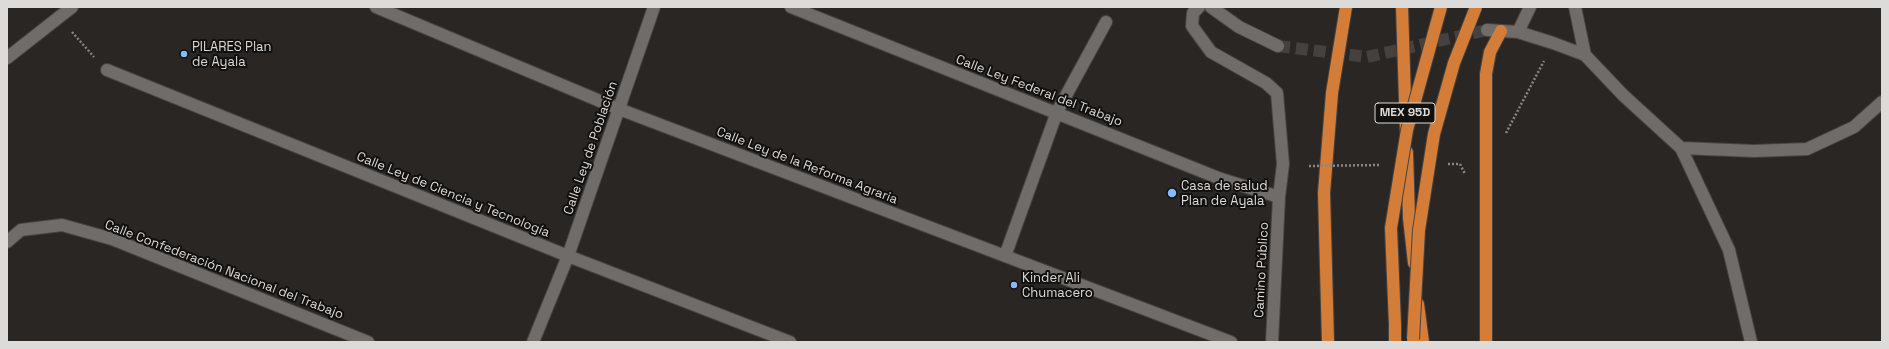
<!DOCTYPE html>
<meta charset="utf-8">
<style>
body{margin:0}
#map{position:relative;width:1889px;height:349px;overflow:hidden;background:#2a2624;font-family:"Space Grotesk",sans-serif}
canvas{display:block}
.frame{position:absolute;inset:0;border:8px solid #dddbd9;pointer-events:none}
</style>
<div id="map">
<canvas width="1889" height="349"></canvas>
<div class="frame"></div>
</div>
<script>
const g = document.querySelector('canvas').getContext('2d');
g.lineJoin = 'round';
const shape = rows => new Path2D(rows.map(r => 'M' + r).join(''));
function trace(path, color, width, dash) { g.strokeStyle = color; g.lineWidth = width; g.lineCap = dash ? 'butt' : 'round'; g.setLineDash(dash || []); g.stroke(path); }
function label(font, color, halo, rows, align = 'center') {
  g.font = font + ' "Space Grotesk",sans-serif'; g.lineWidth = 4; g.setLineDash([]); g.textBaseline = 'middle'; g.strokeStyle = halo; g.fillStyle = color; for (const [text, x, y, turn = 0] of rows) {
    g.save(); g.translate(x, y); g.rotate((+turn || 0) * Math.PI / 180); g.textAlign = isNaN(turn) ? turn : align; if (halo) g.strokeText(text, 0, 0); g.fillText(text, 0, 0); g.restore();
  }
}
const minorTunnel = shape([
 [1278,46,1367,57,1487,30]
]);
const path = shape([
 [72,32,94,57],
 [1506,133,1544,61],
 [1460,164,1465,174]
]);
const minor = shape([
 [376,7,619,109,1231,342],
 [791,7,1221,179,1279,197],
 [1199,7,1193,13,1192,26,1211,52,1266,83,1277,93,1283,164,1279,197,1272,342],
 [1211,7,1239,27,1278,46],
 [1575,7,1585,55],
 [1487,30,1518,32,1553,43,1585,55,1623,95,1681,148,1729,250,1751,342],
 [1518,32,1530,7],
 [7,58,72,7],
 [107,70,568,256,790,342],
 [1681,148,1754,151,1807,149,1854,127,1882,102],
 [7,242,21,230,62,225,112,239,368,342],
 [1005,256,1057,112,1106,22],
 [533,342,568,256,654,7]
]);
const highway = shape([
 [1402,7,1406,130],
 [1407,152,1409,218,1414,263],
 [1418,304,1423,342],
 [1395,325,1395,342],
 [1328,342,1324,193,1332,93,1346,7],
 [1486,342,1486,74,1490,52,1501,31]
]);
const pathBridge = shape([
 [1448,164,1460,164],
 [1309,166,1381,165]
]);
const highwayBridge = shape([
 [1395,325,1391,228,1407,130,1441,7],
 [1413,339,1419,230,1434,134,1454,63,1476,7]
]);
const markers = [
 [184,54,4,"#85bbfb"],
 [1172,193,5,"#85bbfb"],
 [1014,285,4,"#85bbfb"]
];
const shields = [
 [1405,113,60]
];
const shieldNames = [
 ["MEX 95D",1405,113]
];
const poiNames = [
 ["PILARES Plan",192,47],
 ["de Ayala",192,62],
 ["Casa de salud",1181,186],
 ["Plan de Ayala",1181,201],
 ["Kinder Ali",1022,278],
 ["Chumacero",1022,293]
];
const streetNames = [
 ["Calle Ley Federal del Trabajo",1039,91,21],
 ["Calle Ley de Población",591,148,-71],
 ["Calle Ley de la Reforma Agraria",807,166,21],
 ["Calle Ley de Ciencia y Tecnología",453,195,22],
 ["Calle Confederación Nacional del Trabajo",224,270,21],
 ["Camino Público",1262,270,-87]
];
trace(minorTunnel, '#45413f', 12, [12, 6]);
trace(minor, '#474442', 14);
trace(highway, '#474442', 14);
trace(path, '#898684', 2.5, [2, 2]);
trace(minor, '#706c69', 12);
trace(highway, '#d37d38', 12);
trace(highwayBridge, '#474442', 14, []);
trace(pathBridge, '#898684', 2.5, [2, 2]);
trace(highwayBridge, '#d37d38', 12);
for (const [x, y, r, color] of markers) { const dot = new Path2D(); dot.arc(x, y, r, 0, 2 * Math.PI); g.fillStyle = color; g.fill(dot); trace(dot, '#11100f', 1.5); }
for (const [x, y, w] of shields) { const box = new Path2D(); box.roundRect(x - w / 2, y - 10, w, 20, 3); g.fillStyle = '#11100f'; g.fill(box); trace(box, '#dddbd9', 1); }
label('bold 12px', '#dddbd9', null, shieldNames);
label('13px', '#dddbd9', '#11100f', poiNames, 'left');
label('13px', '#dddbd9', '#11100f', streetNames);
</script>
